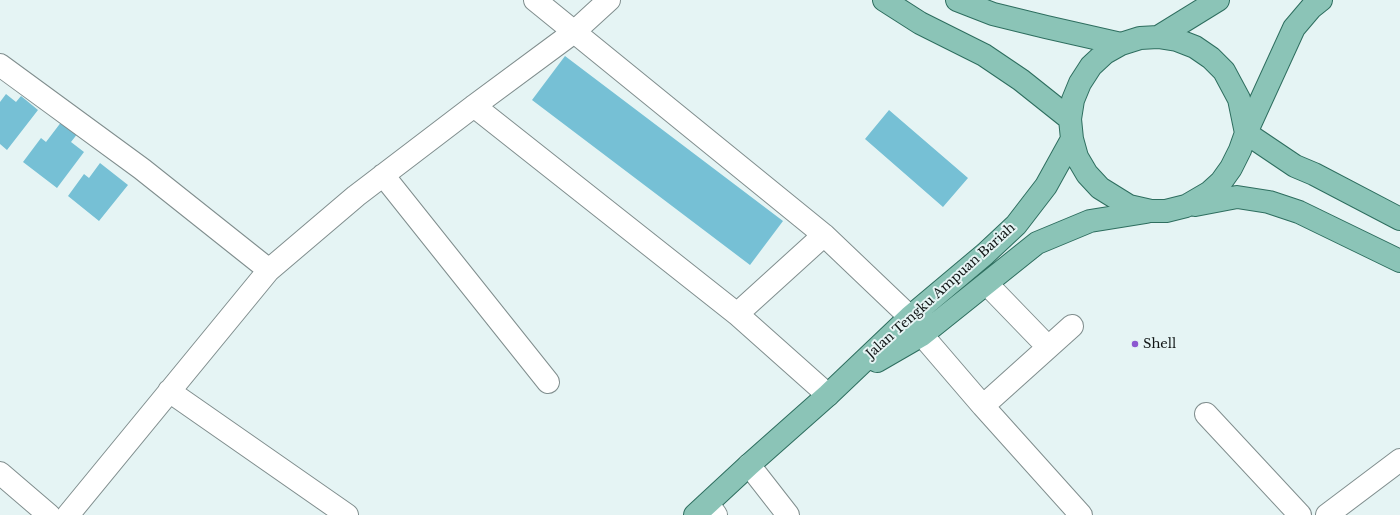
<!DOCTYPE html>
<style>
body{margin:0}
canvas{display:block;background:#e5f4f4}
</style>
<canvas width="1400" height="515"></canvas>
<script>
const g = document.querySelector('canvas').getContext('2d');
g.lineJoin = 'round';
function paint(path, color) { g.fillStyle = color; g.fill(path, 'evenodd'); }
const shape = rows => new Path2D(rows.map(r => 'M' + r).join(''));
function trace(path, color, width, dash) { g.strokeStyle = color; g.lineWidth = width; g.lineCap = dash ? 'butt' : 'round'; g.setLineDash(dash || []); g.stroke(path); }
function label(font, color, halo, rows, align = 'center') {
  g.font = font + ' "Libre Baskerville",serif'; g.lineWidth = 4; g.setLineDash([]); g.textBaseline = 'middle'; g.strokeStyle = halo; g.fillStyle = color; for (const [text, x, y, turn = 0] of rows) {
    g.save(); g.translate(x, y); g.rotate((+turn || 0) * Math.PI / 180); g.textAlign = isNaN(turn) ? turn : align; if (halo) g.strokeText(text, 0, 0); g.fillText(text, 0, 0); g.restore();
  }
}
const building = shape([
 [565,56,783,221,750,265,532,100],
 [6,94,16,102,21,96,38,110,7,150,0,144,0,102],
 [889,110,968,178,943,207,865,139],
 [62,121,78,133,71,142,84,152,57,188,23,162,41,138,46,142],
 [100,163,128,185,99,221,68,196,84,174,89,178]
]);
const minor = shape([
 [535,0,824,235,910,317,922,335,983,406,1081,515],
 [0,65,142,169,269,270],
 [474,106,737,314,828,395],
 [383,175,548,382],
 [987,284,1048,347],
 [737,314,824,235],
 [169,391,347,515],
 [983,406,1072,326],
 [1206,414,1300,515],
 [749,465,788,515],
 [0,473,49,515],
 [708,504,716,515],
 [68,515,269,270,356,196,474,106,574,32,609,0],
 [1327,515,1400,460]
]);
const major = shape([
 [884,0,920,23,984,55,1021,80,1070,119],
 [957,0,993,14,1046,27,1121,44],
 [1158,37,1218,0],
 [1246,133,1239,99,1224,71,1211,58,1195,47,1177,40,1158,37,1140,38,1121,44,1105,53,1091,66,1080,83,1073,100,1070,119,1072,139,1077,157,1087,174,1100,188,1129,206,1151,211,1166,211,1186,206,1210,192,1221,182,1231,168,1240,150,1246,133,1294,28,1311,8,1321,0],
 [1246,133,1295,166,1314,174,1400,219],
 [1195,205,1237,197,1269,202,1299,212,1400,261],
 [877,361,922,335,1037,243,1090,221,1146,212],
 [695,515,749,465,828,395,910,317,985,254,1016,225,1046,186,1072,139]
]);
const markers = [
 [1135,344,4,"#8c57d0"]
];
const streetNames = [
 ["Jalan Tengku Ampuan Bariah",941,291,-42]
];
const poiNames = [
 ["Shell",1143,344]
];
paint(building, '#76c0d5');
trace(minor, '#808e8e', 24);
trace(major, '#2e6e5f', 24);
trace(minor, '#fff', 22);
trace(major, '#8bc4b7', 22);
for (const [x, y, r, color] of markers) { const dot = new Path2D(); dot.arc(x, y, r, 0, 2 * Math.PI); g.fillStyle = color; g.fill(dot); trace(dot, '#e5f4f4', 1.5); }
label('13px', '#111616', '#e5f4f4', streetNames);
label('13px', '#111616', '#e5f4f4', poiNames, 'left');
</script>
